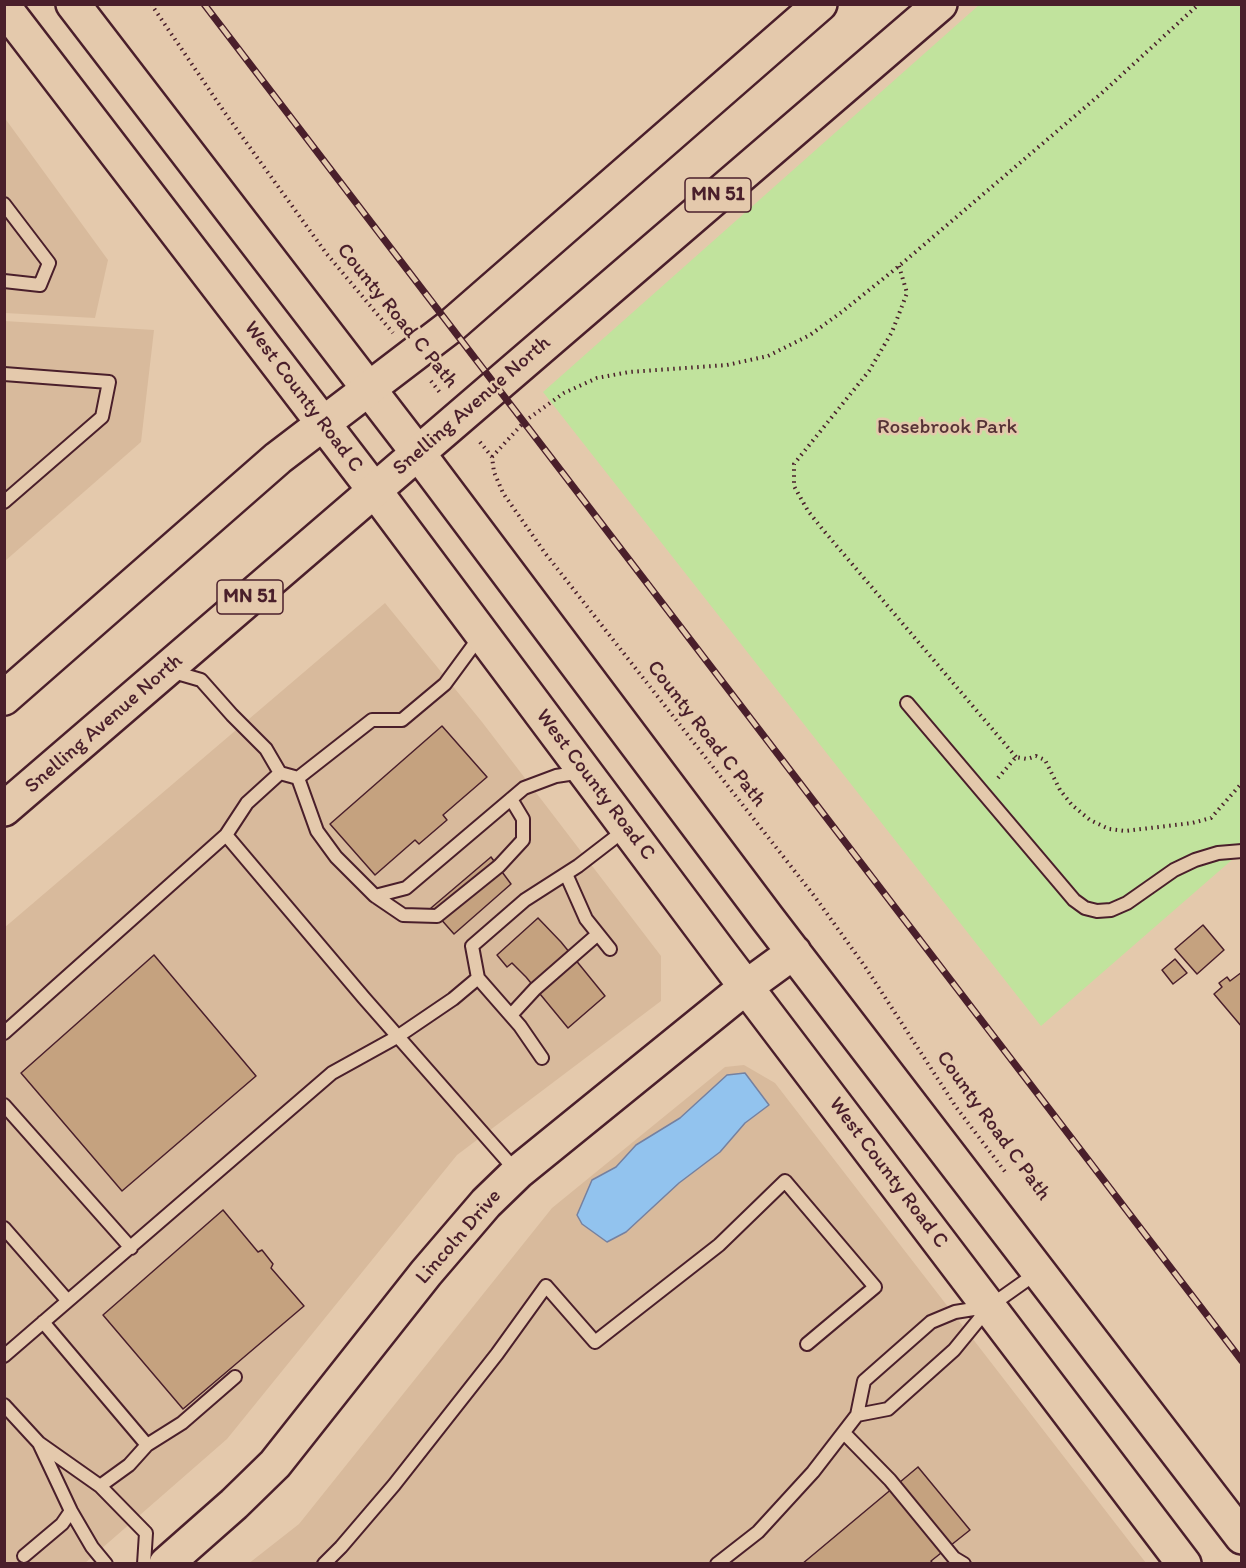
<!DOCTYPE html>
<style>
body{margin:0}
#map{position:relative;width:1246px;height:1568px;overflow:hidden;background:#e4c9ac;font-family:Itim,sans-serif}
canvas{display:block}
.frame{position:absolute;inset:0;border:6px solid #4a1f2b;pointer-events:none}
</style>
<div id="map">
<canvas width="1246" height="1568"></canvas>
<div class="frame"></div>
</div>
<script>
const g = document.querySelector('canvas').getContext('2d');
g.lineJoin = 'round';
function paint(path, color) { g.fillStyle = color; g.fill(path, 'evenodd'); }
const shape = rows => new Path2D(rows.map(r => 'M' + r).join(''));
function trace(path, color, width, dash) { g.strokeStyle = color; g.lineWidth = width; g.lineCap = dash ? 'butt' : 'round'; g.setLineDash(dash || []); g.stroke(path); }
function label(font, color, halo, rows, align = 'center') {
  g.font = font + ' Itim,sans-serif'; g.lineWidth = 5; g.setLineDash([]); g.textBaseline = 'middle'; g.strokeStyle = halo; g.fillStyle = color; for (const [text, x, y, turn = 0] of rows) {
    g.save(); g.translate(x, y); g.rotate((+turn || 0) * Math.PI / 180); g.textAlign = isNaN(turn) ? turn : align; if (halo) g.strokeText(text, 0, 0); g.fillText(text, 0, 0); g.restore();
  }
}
const built = shape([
 [4,117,108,260,95,318,5,313],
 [4,321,154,330,141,442,5,561],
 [385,603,482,722,661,956,661,1001,457,1155,227,1439,85,1563,5,1563,4,928],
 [744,1065,775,1083,1146,1563,248,1564,299,1524,552,1208,725,1067]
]);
const green = shape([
 [979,5,1241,5,1241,852,1041,1026,543,392]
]);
const water = shape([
 [745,1073,769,1105,745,1123,720,1152,679,1183,626,1232,607,1242,582,1224,577,1215,592,1180,616,1167,636,1145,680,1118,727,1075,745,1073]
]);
const building = shape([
 [442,726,487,777,443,815,447,820,419,844,415,840,375,875,330,824,442,726],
 [491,857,511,884,454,934,431,908,491,857],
 [538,918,561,942,605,996,568,1028,526,977,512,963,507,967,497,955,538,918],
 [1203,925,1224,950,1197,974,1175,949,1203,925],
 [154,955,256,1076,122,1191,21,1073,154,955],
 [1175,959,1187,973,1173,984,1162,970,1175,959],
 [1242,972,1242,1027,1214,994,1222,987,1219,983,1227,977,1230,981,1242,972],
 [223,1210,258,1252,262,1250,273,1264,271,1268,304,1306,183,1409,103,1315,223,1210],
 [918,1467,970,1530,931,1561,933,1564,802,1564,918,1467]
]);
const path = shape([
 [151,4,225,113,326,253,393,333],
 [899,266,907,293,892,332,869,371,794,464,794,486,808,511,824,531,1016,757],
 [431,381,441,394],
 [480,442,492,457,494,472,503,493,545,553,815,897,866,968,956,1107,1006,1173],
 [492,457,525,421,564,393,597,378,629,372,727,365,768,356,810,335,843,311,899,266,1103,92,1199,4],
 [998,778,1016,757,1027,759,1036,756,1045,760,1060,790,1072,805,1090,820,1109,829,1125,831,1192,823,1211,818,1242,783]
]);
const lane = shape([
 [4,204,49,263,40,285,4,281],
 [4,374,109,382,102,417,4,502],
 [481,635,445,684,402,720,372,720,298,778,317,831,336,857,375,896,406,888,524,788,556,776,582,772],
 [170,671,201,680,232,715,266,749,280,773],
 [907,703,1074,900,1085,908,1097,911,1111,910,1127,903,1174,870,1195,860,1218,853,1242,851],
 [226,835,364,998,517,1172],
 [566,874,586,919,610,949],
 [375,896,403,915,437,916,499,866,523,840,523,819,511,799],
 [478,978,472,946,525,900,578,866,626,829],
 [511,1015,535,989,598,934],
 [4,1033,226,835,247,803,280,773,298,778],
 [4,1105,131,1248],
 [4,1228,67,1300],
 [43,1322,147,1445,129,1465,100,1486],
 [4,1356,332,1073,397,1037,453,999,478,978,520,1026,542,1058],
 [4,1405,39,1443],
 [857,1415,888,1409,954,1350,990,1306,1038,1272],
 [844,1433,890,1480,954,1558,964,1564],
 [147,1445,182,1423,235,1377],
 [24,1556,62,1524,71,1511],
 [106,1564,92,1547,71,1511,39,1443,100,1486,146,1533,144,1564],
 [324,1564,341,1547,394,1485,497,1354,546,1286,595,1342,719,1245,785,1181,875,1287,807,1344],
 [717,1564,758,1532,813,1472,857,1415,864,1381,931,1322,955,1312,986,1307]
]);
const secondary = shape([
 [73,4,418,453,768,919,1242,1537],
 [4,7,375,491,721,954,1184,1564],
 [166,1564,234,1504,275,1464,426,1273,486,1203,518,1172,746,987,794,952]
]);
const highway = shape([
 [4,698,278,458,451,326,820,4],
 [4,809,940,4]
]);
const rail = shape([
 [204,4,1242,1361]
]);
const shields = [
 [718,195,66],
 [250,597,66]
];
const shieldNames = [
 ["MN 51",718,195],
 ["MN 51",250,597]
];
const streetNames = [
 ["County Road C Path",397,316,51],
 ["West County Road C",303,397,53],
 ["Snelling Avenue North",472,406,-41],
 ["Snelling Avenue North",104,724,-41],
 ["County Road C Path",706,734,52],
 ["West County Road C",595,785,53],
 ["County Road C Path",993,1126,54],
 ["West County Road C",888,1173,53],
 ["Lincoln Drive",459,1237,-49]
];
const parkNames = [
 ["Rosebrook Park",947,428]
];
paint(built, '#d8ba9c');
paint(green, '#c1e39d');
paint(water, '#92c3ee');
trace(water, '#7581a0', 1.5);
paint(building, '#c5a27f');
trace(building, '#4a1f2b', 1.5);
trace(lane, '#4a1f2b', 16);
trace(secondary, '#4a1f2b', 38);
trace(highway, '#4a1f2b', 38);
trace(path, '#4a1f2b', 4, [1.5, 4.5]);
trace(lane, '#e4c9ac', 12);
trace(secondary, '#e4c9ac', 33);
trace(highway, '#e4c9ac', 33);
trace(rail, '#4a1f2b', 7);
trace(rail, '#e4c9ac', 4.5, [14]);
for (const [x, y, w] of shields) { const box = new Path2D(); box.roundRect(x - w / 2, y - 17, w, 34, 4.5); g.fillStyle = '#e4c9ac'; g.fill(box); trace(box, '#4a1f2b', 1.5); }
label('bold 20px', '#4a1f2b', null, shieldNames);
label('21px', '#4a1f2b', '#e4c9ac', streetNames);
label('21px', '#563336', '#e4c9ac', parkNames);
</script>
